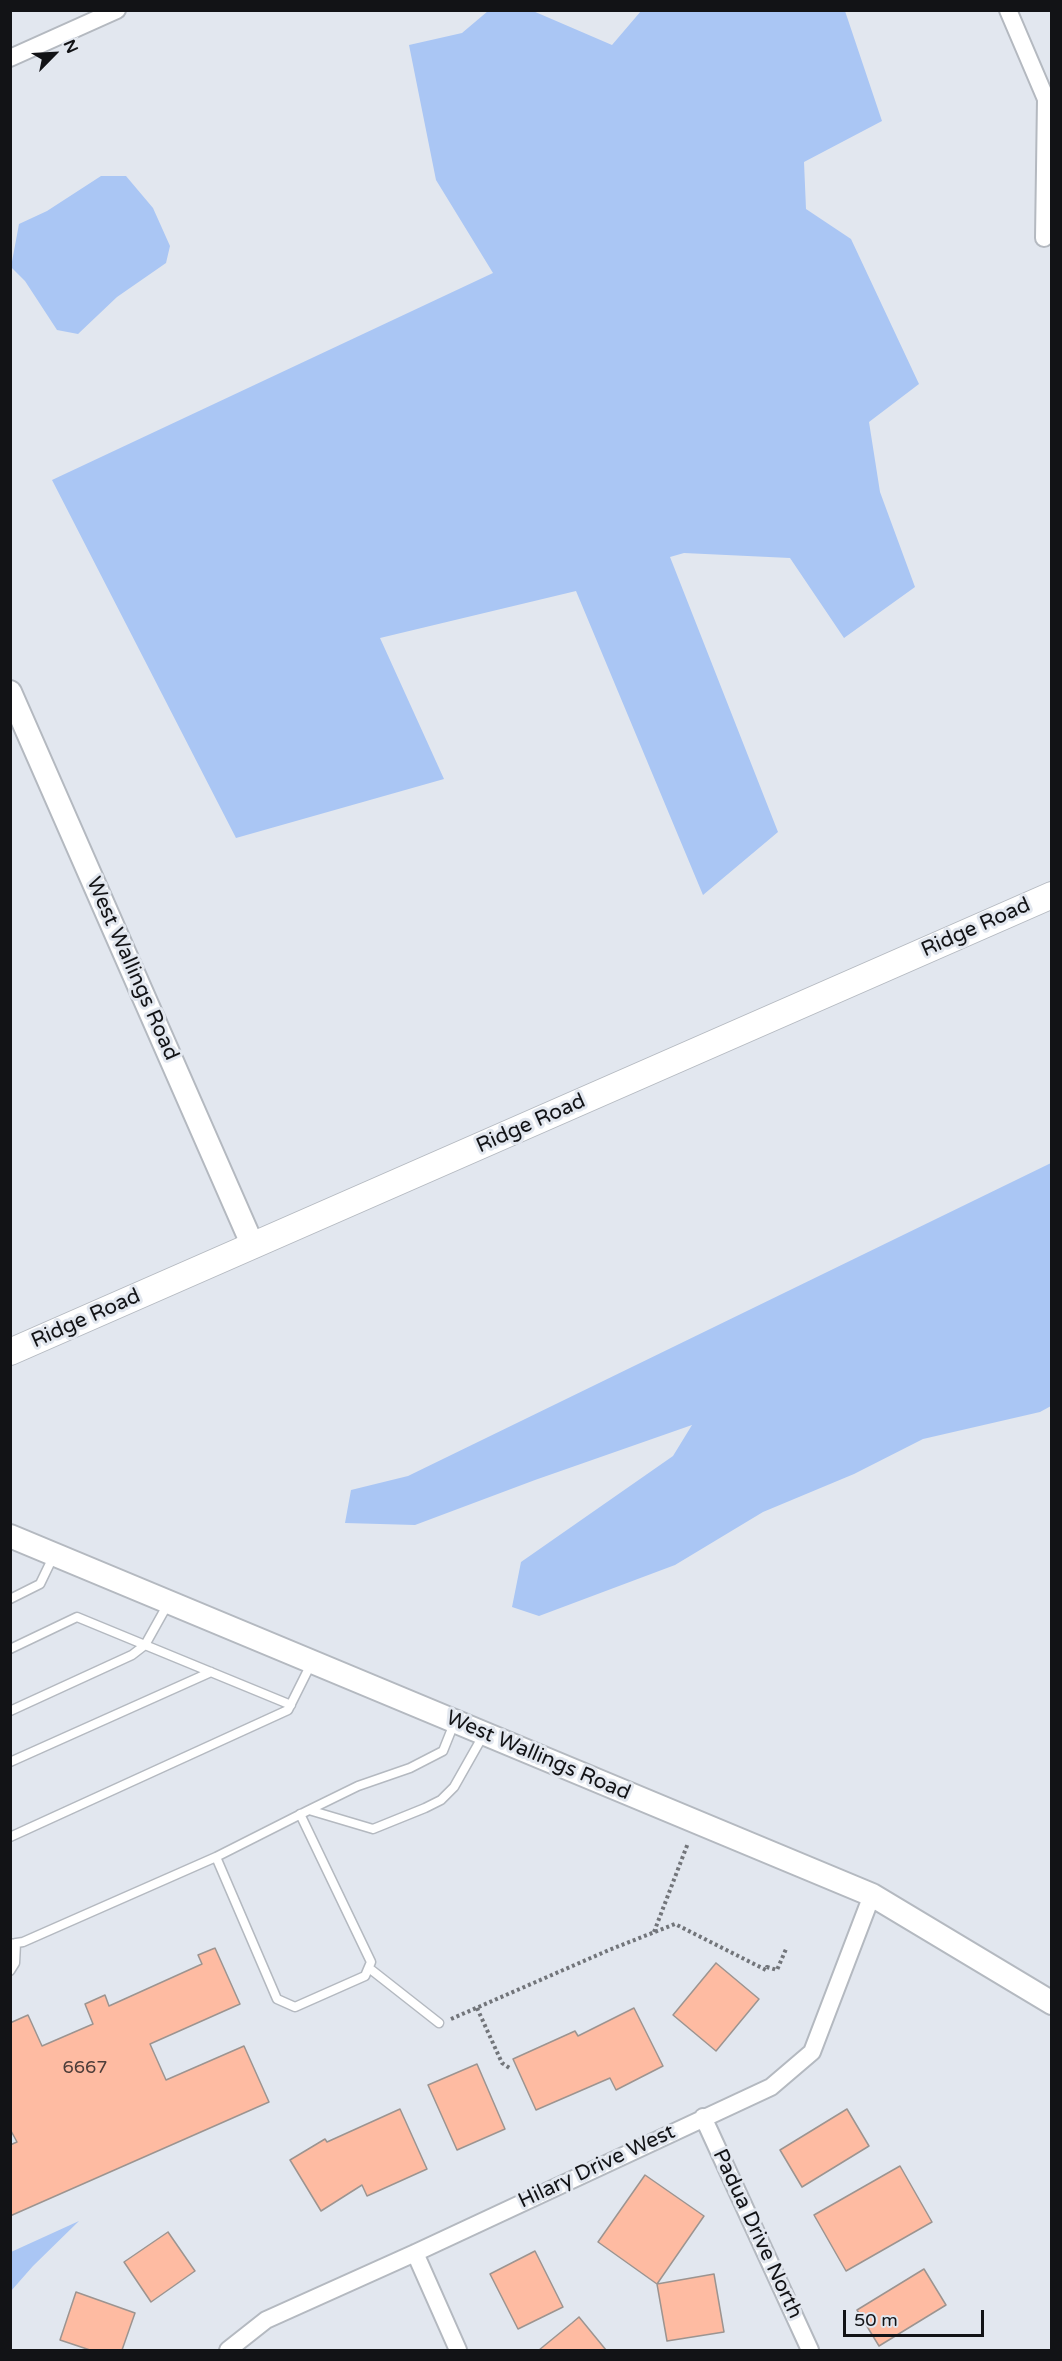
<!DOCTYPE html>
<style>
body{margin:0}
#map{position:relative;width:1062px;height:2361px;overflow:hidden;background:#e2e7ef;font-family:"Varela Round",sans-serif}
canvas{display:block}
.frame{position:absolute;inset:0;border:12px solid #121316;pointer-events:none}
.north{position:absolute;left:24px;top:24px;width:60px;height:60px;-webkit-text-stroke:4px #e2e7ef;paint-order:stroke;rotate:66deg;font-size:16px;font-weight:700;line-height:24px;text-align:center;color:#121316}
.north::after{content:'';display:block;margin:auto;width:21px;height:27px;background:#121316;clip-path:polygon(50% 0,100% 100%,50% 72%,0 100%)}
.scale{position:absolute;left:843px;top:2310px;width:141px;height:27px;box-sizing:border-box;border:3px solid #121316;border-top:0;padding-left:8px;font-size:18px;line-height:21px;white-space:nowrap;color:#121316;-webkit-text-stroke:4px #e2e7ef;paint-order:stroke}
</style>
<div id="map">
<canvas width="1062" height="2361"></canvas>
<div class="frame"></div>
<div class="north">N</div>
<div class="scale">50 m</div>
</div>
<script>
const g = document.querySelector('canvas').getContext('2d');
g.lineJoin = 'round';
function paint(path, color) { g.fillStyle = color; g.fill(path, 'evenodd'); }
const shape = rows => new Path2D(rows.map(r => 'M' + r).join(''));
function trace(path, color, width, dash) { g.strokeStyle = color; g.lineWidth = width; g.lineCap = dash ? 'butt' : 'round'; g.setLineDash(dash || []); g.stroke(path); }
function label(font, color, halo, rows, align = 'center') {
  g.font = font + ' "Varela Round",sans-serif'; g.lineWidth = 6; g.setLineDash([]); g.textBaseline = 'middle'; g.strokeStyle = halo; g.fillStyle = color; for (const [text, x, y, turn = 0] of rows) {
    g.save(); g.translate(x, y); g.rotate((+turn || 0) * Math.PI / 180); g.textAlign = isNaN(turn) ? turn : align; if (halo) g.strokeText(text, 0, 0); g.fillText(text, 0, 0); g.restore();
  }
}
const green = shape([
 [488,11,533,11,612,45,641,11,845,11,882,121,804,162,806,209,851,239,919,384,869,422,880,492,915,587,844,638,790,558,684,553,670,557,778,832,703,895,576,591,380,638,444,779,236,838,52,480,493,273,436,180,409,45,462,33],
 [101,176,126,176,153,208,170,246,166,263,117,297,78,334,57,330,25,281,11,267,19,224,47,211],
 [1051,1163,1051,1406,1040,1412,923,1439,854,1474,763,1512,675,1565,539,1616,512,1607,521,1562,673,1456,692,1425,535,1480,415,1525,345,1523,351,1490,408,1476],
 [79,2221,33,2266,11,2291,11,2252]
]);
const building = shape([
 [215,1948,240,2004,150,2044,166,2080,244,2046,269,2102,10,2216,10,2145,17,2142,10,2129,10,2023,28,2015,42,2046,93,2024,85,2004,105,1995,109,2006,202,1964,198,1955,215,1948],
 [716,1963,759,1999,716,2051,673,2015,716,1963],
 [634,2008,663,2066,616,2090,610,2078,536,2110,513,2059,575,2031,578,2036,634,2008],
 [477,2064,505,2129,457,2150,428,2085,477,2064],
 [400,2109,427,2169,367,2196,362,2185,321,2211,290,2160,325,2139,327,2142,400,2109],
 [847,2109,869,2146,802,2187,780,2150,847,2109],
 [900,2166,932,2222,846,2271,814,2215,900,2166],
 [645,2175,704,2216,657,2284,598,2242,645,2175],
 [168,2232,195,2271,151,2302,124,2262,168,2232],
 [535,2251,563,2307,518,2329,490,2274,535,2251],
 [924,2269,946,2305,879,2346,857,2310,924,2269],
 [714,2274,724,2332,667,2341,657,2284,714,2274],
 [76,2292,135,2313,122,2350,90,2350,60,2340,76,2292],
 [579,2317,606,2350,539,2350,572,2323,579,2317]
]);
const path = shape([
 [654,1932,688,1843],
 [477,2008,502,2063,511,2069],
 [451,2019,609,1950,675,1924,766,1970,767,1967,777,1970,786,1949]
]);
const lane = shape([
 [10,1599,40,1584,54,1555],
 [169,1602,145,1645,291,1705],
 [10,1649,77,1617,145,1645],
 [10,1711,132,1655,145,1645],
 [10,1762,211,1672],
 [309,1810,358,1786,410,1768,443,1751,455,1721],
 [10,1837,288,1710,311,1664],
 [216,1857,277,1999,295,2007,365,1976,371,1962,300,1814],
 [10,1944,23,1942,216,1857,309,1810,373,1829,425,1808,441,1800,454,1787,484,1734],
 [369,1968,439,2023],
 [10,1971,15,1963,16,1943]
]);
const street = shape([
 [1008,10,1046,99,1044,238],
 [10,58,117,10],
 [703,2117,810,2350],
 [415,2253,458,2350],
 [228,2350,266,2320,415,2253,771,2087,812,2052,872,1895]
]);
const secondary = shape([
 [10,692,253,1246],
 [10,1536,872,1895,1052,2003]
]);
const primary = shape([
 [10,1352,1052,895]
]);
const numberNames = [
 ["6667",85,2068]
];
const streetNames = [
 ["Ridge Road",976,928,-24],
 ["West Wallings Road",132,969,66],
 ["Ridge Road",531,1124,-24],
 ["Ridge Road",86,1319,-24],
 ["West Wallings Road",538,1756,23],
 ["Hilary Drive West",597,2167,-25],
 ["Padua Drive North",757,2234,65]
];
paint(green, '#aac6f4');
paint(building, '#febba2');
trace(building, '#9c9490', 1.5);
trace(lane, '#b4b9c0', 11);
trace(street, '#b4b9c0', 20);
trace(secondary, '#b4b9c0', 26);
trace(primary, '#b4b9c0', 28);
trace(path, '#72757a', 4, [3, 3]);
trace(lane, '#fff', 8);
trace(street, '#fff', 16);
trace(secondary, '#fff', 22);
trace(primary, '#fff', 26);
label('18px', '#4d3d39', null, numberNames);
label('21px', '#121316', '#e2e7ef', streetNames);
</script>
